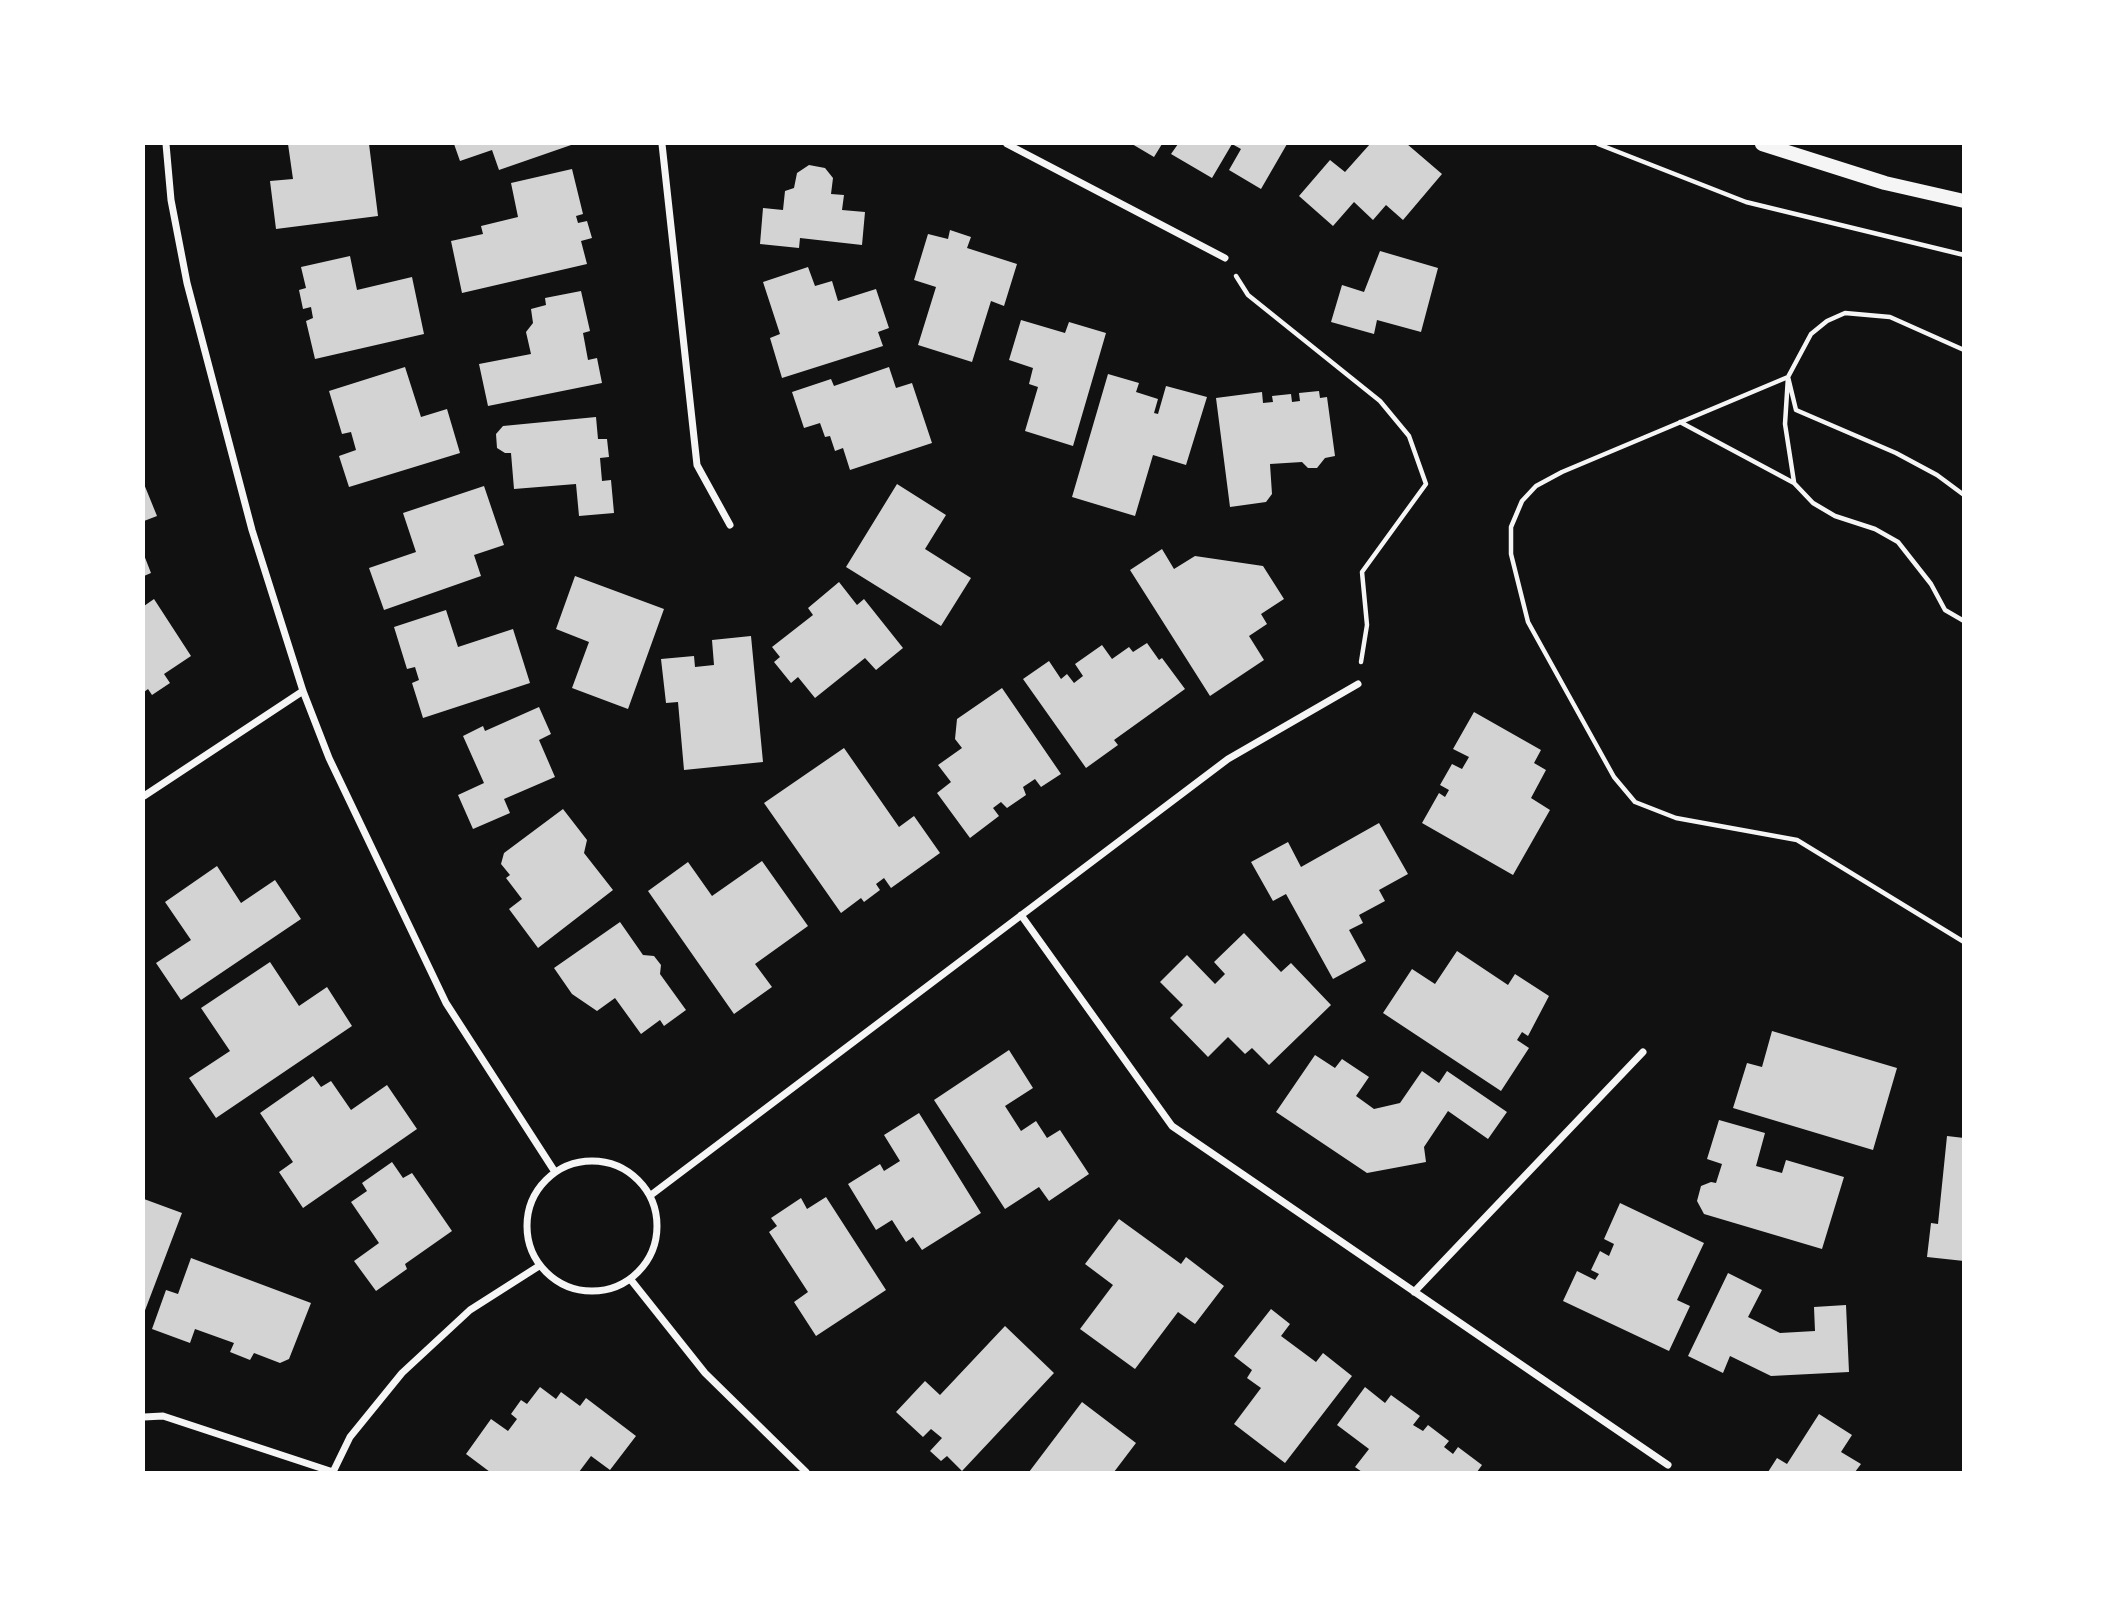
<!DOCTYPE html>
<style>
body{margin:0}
#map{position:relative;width:2107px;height:1616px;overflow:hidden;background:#111;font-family:Arial,sans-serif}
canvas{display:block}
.frame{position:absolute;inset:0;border:145px solid #fff;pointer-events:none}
</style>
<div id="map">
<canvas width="2107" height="1616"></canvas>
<div class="frame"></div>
</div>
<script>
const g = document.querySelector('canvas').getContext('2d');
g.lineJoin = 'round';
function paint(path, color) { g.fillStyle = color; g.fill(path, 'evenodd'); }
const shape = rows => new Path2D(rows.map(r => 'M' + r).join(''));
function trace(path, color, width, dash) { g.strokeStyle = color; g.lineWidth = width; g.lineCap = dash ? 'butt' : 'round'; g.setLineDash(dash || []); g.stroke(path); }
const building = shape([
 [288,144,369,144,378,216,276,229,270,181,293,179],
 [454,144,574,144,499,170,492,150,460,161],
 [1132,144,1162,144,1154,157],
 [1178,144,1287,144,1261,189,1229,170,1241,149,1232,144,1212,178,1171,154],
 [1370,144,1407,144,1442,174,1403,220,1386,205,1373,220,1354,202,1333,226,1299,196,1330,160,1345,172],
 [809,165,825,168,833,178,831,194,844,195,842,210,865,212,862,245,800,238,799,248,760,244,763,208,783,210,785,191,794,188,797,173],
 [572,169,583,214,576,216,578,223,587,221,592,238,581,241,587,264,462,293,451,241,483,234,481,226,518,217,511,183],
 [950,230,971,237,967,248,1017,264,1004,306,991,301,972,362,918,345,936,287,914,280,928,234,948,239],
 [1380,251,1438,268,1421,332,1377,320,1374,334,1331,322,1342,285,1364,292],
 [350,256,357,290,412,277,424,334,315,359,306,321,313,318,311,307,303,309,299,290,306,288,301,267],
 [808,267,815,286,832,281,838,301,876,289,889,328,878,332,883,346,782,378,770,338,780,334,763,282],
 [581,291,590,331,583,333,588,360,597,358,602,383,488,406,479,364,531,354,526,332,533,323,531,309,546,305,545,298],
 [1021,320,1065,333,1069,322,1106,333,1073,446,1025,431,1038,387,1029,384,1033,368,1009,360],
 [405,367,421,417,447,409,460,453,349,487,339,456,356,450,351,432,342,434,329,391],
 [889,367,896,388,912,383,932,443,850,470,843,448,835,451,830,436,825,437,820,423,804,428,792,392,831,379,834,386],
 [1108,374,1139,383,1136,392,1158,399,1154,413,1158,414,1166,386,1207,397,1186,465,1153,455,1135,516,1072,497],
 [1319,391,1320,398,1327,397,1335,456,1325,458,1317,468,1308,468,1302,462,1270,464,1272,494,1266,502,1230,507,1216,398,1262,392,1263,403,1273,402,1272,396,1291,394,1292,402,1300,401,1299,393],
 [596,417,598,439,607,439,609,457,600,458,602,481,611,480,614,513,579,516,576,484,514,489,511,453,505,453,497,448,496,434,503,426],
 [144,484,157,516,144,521],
 [897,484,946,515,925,549,971,578,941,626,846,567],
 [484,486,504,545,474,555,481,576,384,610,369,568,416,552,403,513],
 [1162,549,1174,569,1195,556,1263,566,1284,599,1261,614,1267,624,1249,636,1264,660,1210,696,1130,570],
 [144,555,151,573,144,576],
 [575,576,664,609,628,709,572,688,589,642,556,629],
 [839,582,857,605,864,599,903,648,876,670,865,658,815,698,798,677,791,683,774,662,780,657,772,647,813,615,808,608],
 [154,599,191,656,164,674,170,683,152,695,148,689,144,692,144,606],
 [446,610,458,647,513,629,530,683,423,718,412,683,419,680,415,667,407,669,394,627],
 [751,636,763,762,684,770,678,702,666,703,661,659,694,656,695,667,714,665,712,640],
 [1147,643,1159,660,1162,658,1185,689,1114,740,1118,745,1086,768,1023,679,1049,661,1061,679,1067,674,1074,683,1083,676,1075,664,1102,645,1112,659,1129,647,1133,652],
 [1002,688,1061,774,1041,787,1035,779,1023,787,1026,795,1007,808,1001,802,993,808,999,816,970,838,937,793,951,782,938,765,962,748,955,739,957,719],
 [539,707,551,734,539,740,555,777,504,799,510,813,473,829,458,795,484,783,463,736,483,726,485,731],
 [1474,712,1541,750,1534,763,1546,770,1531,798,1550,810,1513,875,1422,823,1439,793,1445,797,1449,790,1440,785,1452,764,1462,769,1469,757,1453,749],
 [844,748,899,827,914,816,940,853,891,888,884,878,876,884,880,890,864,902,861,898,841,913,764,803],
 [563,809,587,840,584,853,613,890,538,948,509,909,522,899,506,878,510,875,501,864,504,853],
 [1379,823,1408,874,1379,890,1385,901,1359,915,1363,923,1349,930,1366,961,1333,979,1286,894,1273,901,1251,862,1288,842,1301,867],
 [762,861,808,926,755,964,772,987,734,1014,648,891,688,862,712,896],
 [217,866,241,903,275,880,301,919,181,1000,156,963,191,940,165,902],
 [620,922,643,955,654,956,661,965,660,974,686,1010,664,1026,660,1020,641,1034,615,998,597,1011,572,994,554,968],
 [1244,933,1281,972,1291,963,1331,1005,1269,1065,1252,1048,1245,1054,1228,1037,1208,1057,1170,1018,1183,1005,1160,982,1187,955,1215,984,1225,974,1214,962],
 [1457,951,1508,985,1515,974,1549,996,1528,1036,1522,1032,1517,1040,1529,1048,1501,1091,1383,1013,1412,969,1435,984],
 [270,962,299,1006,327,987,352,1026,216,1118,189,1078,230,1051,201,1008],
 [1772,1031,1897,1068,1873,1150,1733,1108,1747,1063,1762,1067],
 [1009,1050,1033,1088,1005,1106,1021,1131,1036,1121,1047,1138,1060,1130,1089,1174,1049,1201,1039,1187,1005,1209,934,1100],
 [1315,1055,1335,1068,1342,1059,1369,1077,1356,1096,1374,1109,1400,1103,1422,1071,1439,1083,1447,1071,1507,1112,1488,1139,1448,1111,1424,1147,1426,1162,1367,1173,1276,1112],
 [313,1076,321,1087,331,1081,351,1110,387,1085,417,1129,303,1208,279,1172,293,1162,260,1113],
 [919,1113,981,1213,922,1250,913,1237,906,1242,892,1220,876,1230,848,1184,880,1164,884,1171,900,1161,884,1135],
 [1719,1120,1765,1133,1756,1166,1782,1173,1786,1160,1844,1177,1822,1249,1704,1214,1697,1201,1701,1186,1711,1182,1716,1183,1722,1164,1707,1159],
 [1947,1136,1964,1138,1964,1261,1927,1257,1931,1223,1938,1224],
 [392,1162,403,1178,412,1173,452,1231,405,1264,407,1269,376,1291,354,1261,379,1243,351,1202,367,1191,362,1183],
 [826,1197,886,1290,816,1336,794,1302,808,1292,769,1232,777,1226,771,1218,801,1198,807,1209],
 [144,1199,182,1213,144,1313],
 [1620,1203,1704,1243,1677,1300,1690,1306,1669,1351,1563,1301,1577,1271,1595,1280,1599,1274,1591,1270,1600,1251,1609,1256,1614,1244,1604,1239],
 [1119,1219,1181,1264,1186,1257,1224,1286,1195,1324,1178,1312,1135,1369,1080,1329,1113,1285,1085,1264],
 [191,1258,311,1303,289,1359,280,1363,254,1353,250,1360,230,1352,234,1343,195,1329,190,1343,152,1329,166,1290,178,1294],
 [1728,1273,1762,1290,1748,1317,1780,1333,1815,1331,1814,1307,1846,1305,1849,1372,1771,1376,1730,1356,1723,1373,1688,1356],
 [1271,1309,1290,1324,1281,1336,1316,1362,1323,1353,1352,1376,1285,1463,1234,1424,1261,1388,1247,1378,1252,1370,1234,1356],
 [1005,1326,1054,1373,962,1471,947,1456,941,1461,930,1451,942,1438,931,1429,923,1437,896,1412,925,1381,940,1395],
 [540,1387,556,1399,561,1392,580,1406,586,1398,636,1436,610,1470,591,1456,579,1472,490,1472,466,1454,491,1419,508,1431,517,1419,511,1414,521,1400,527,1404],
 [1365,1387,1385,1403,1391,1395,1420,1416,1413,1425,1423,1431,1428,1425,1449,1441,1444,1447,1453,1454,1458,1447,1482,1465,1477,1472,1362,1472,1355,1467,1369,1449,1337,1425],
 [1082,1402,1136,1443,1114,1472,1029,1472],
 [1819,1414,1852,1435,1841,1452,1861,1464,1855,1472,1768,1472,1777,1458,1787,1464]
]);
const path = shape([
 [1598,144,1746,202,1964,255],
 [1236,276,1248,295,1380,401,1409,436,1426,484,1362,572,1367,625,1361,662],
 [1680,422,1794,483,1813,503,1835,516,1875,529,1898,542,1931,584,1945,610,1964,621],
 [1794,482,1785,424,1788,377,1811,334,1827,321,1845,313,1890,317,1964,350],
 [1964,495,1937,475,1896,453,1796,410,1788,377,1562,472,1536,486,1522,501,1511,527,1511,554,1528,622,1614,777,1635,802,1676,818,1797,840,1964,942]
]);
const minor = shape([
 [166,144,171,200,187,283,252,530,303,691,329,758,446,1003,555,1172],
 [662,144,697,465,730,525],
 [1007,144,1225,258],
 [144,796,303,691],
 [1021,915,1172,1126,1668,1465],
 '527 1226a65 65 0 1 1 130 0a65 65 0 1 1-130 0Z',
 [651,1195,1228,759,1358,684],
 [631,1280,705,1373,806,1472],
 [1414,1292,1643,1052],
 [144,1417,163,1416,333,1472,350,1437,402,1373,470,1310,539,1266]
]);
const secondary = shape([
 [1762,144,1885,183,1964,201]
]);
paint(building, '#d3d3d3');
trace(path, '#f5f5f5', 4.5);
trace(minor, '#f5f5f5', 7);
trace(secondary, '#f5f5f5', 14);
</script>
